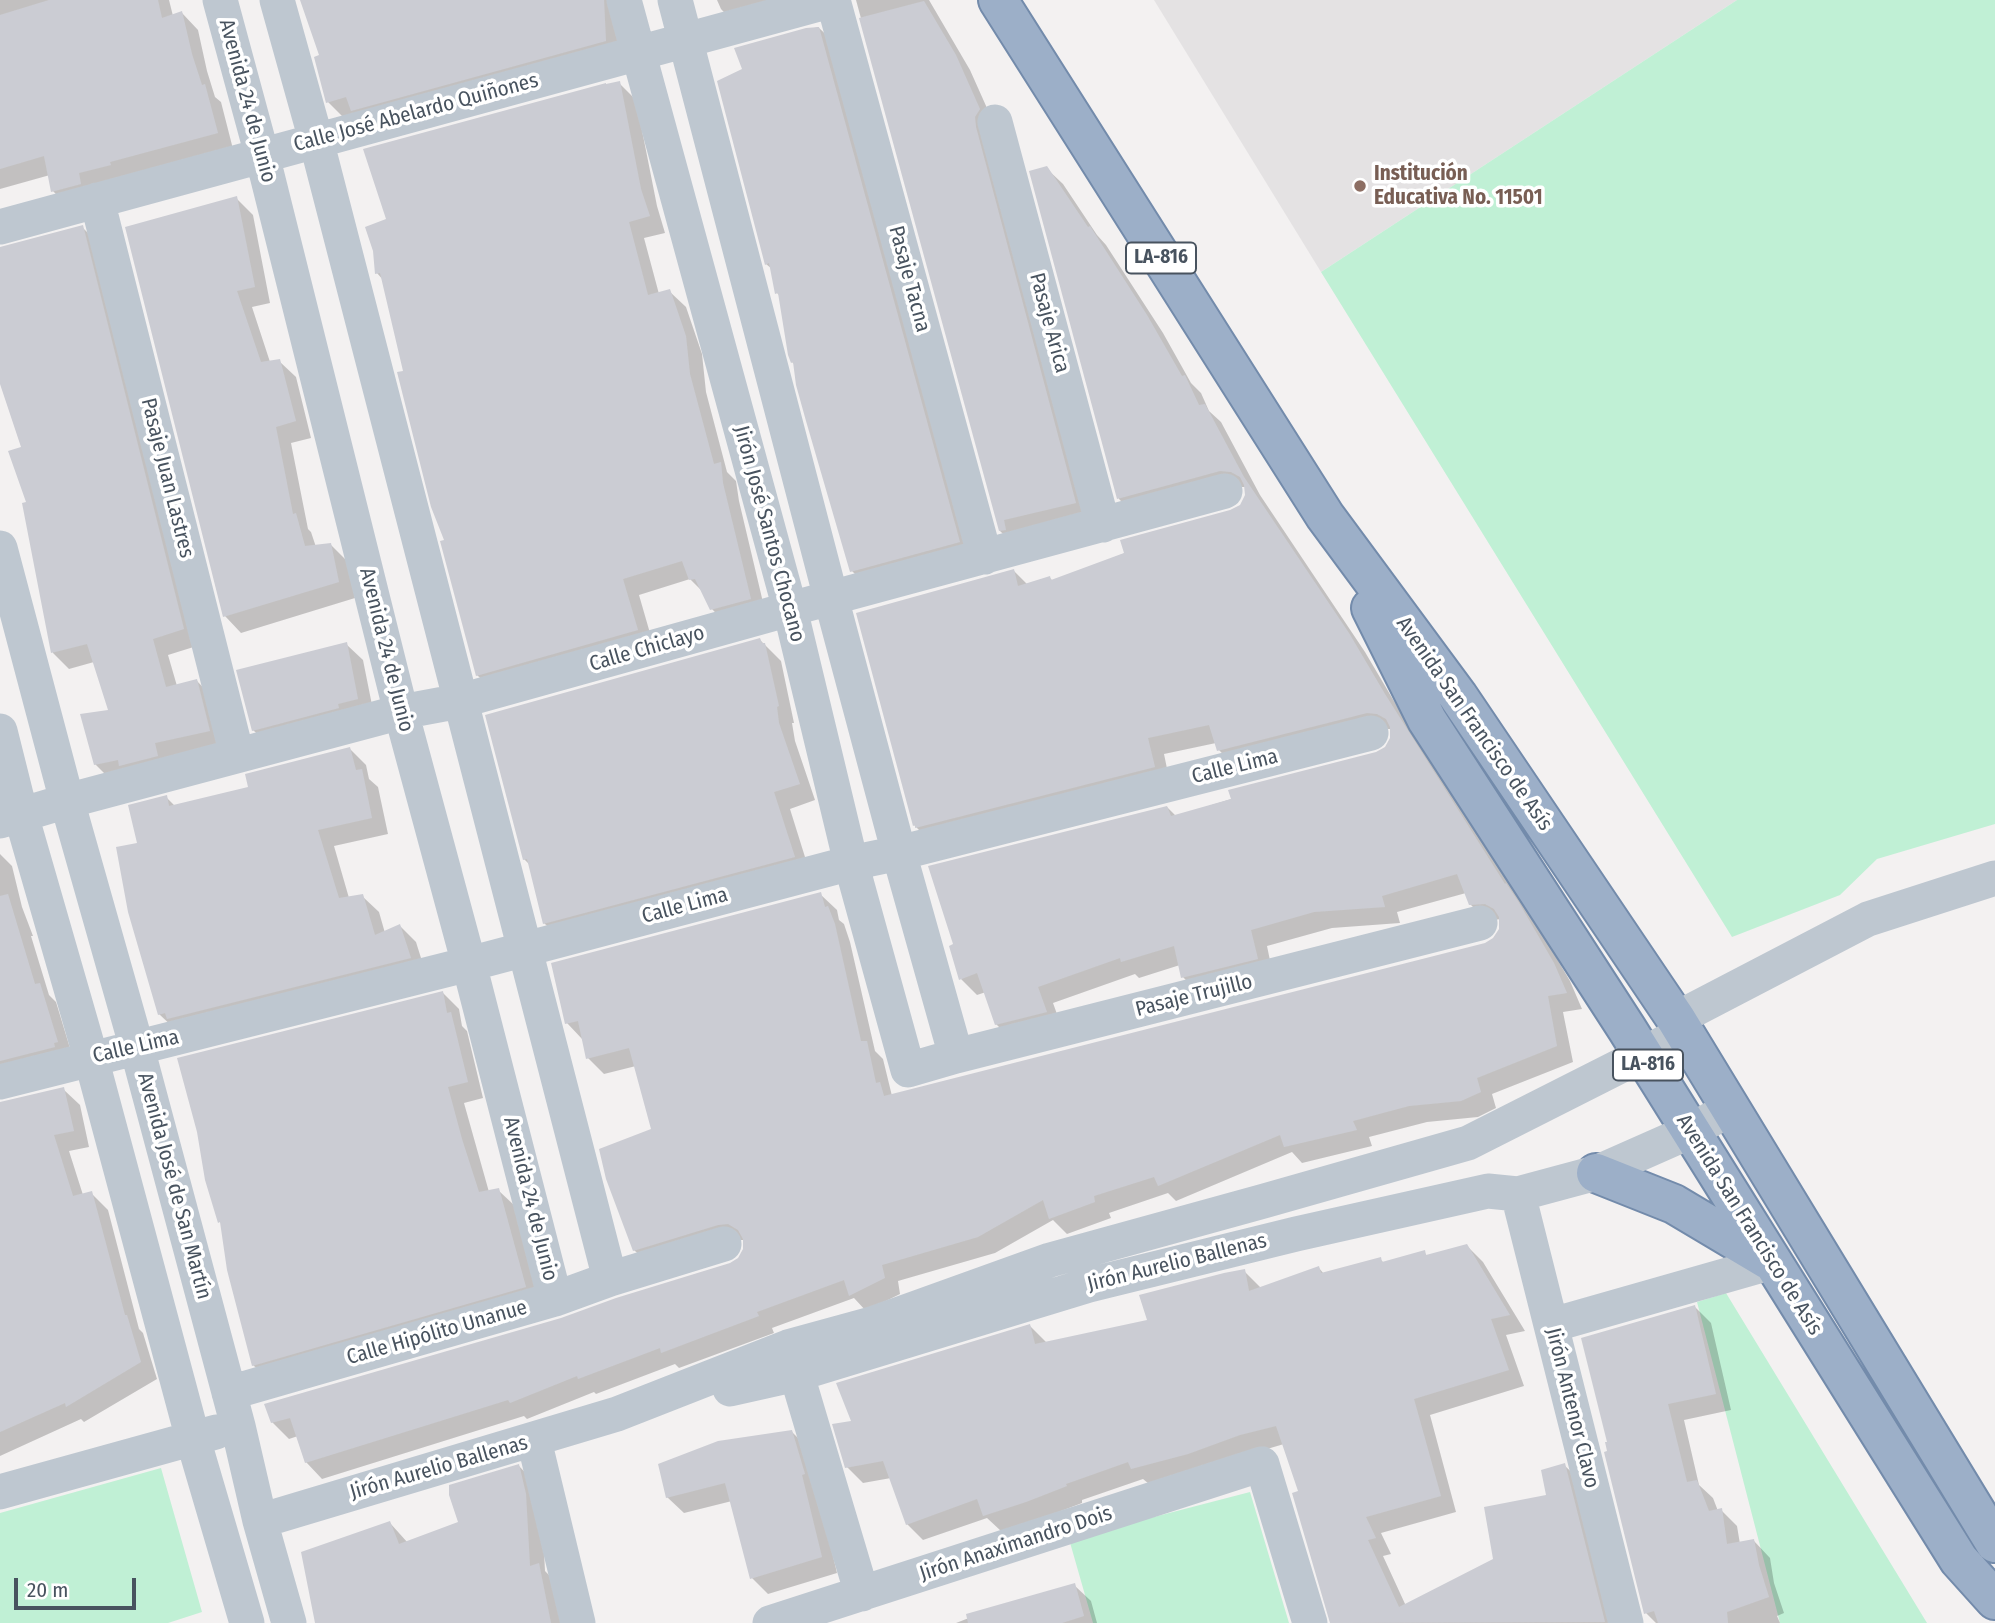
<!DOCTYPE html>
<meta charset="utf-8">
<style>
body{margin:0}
#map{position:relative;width:1995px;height:1623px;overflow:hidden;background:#f3f1f1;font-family:"Fira Sans Condensed",sans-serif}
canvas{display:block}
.scale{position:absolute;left:14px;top:1578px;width:122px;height:32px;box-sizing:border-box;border:4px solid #48535f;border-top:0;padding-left:9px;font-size:21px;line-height:24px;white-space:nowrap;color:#48535f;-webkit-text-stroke:5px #fff;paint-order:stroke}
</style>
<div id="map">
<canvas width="1995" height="1623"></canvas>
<div class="scale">20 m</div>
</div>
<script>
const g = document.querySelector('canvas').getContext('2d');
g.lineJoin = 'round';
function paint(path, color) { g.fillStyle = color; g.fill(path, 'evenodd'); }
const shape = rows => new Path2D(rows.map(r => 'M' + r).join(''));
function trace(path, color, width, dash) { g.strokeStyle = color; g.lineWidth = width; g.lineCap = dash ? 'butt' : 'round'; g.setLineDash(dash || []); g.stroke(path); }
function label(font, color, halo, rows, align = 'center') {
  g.font = font + ' "Fira Sans Condensed",sans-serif'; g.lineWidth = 7; g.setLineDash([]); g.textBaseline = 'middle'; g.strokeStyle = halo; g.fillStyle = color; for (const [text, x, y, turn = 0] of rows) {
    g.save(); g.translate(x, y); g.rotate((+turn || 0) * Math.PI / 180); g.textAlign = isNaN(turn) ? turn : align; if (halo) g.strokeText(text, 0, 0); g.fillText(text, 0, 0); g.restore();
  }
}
const education = shape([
 [1154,0,1737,0,1321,272]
]);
const green = shape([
 [1737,0,1995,0,1995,824,1877,859,1840,895,1732,937,1321,272],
 [1726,1293,1927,1623,1780,1623,1697,1302],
 [161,1468,202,1612,168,1623,0,1623,0,1513],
 [1250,1492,1289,1623,1093,1623,1069,1539]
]);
const shadow = shape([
 [0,0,169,0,173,16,182,13,198,30,207,71,215,97,221,102,233,149,69,208,53,191,50,175,0,189],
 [302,0,621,0,621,57,344,118,328,102,321,56],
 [717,0,832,0,737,26,721,9],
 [856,0,929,0,970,70,995,126,1092,519,1017,547,1000,531],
 [818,27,835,43,975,558,868,587,852,571,796,366,792,362,780,296,777,293,772,269,766,264,744,70,736,49],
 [619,83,636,100,657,206,665,233,644,238,659,294,669,291,686,307,702,354,706,392,727,472,736,481,739,501,766,615,728,626,712,609,704,593,690,579,639,595,654,647,494,691,477,675,383,280,377,273,388,220],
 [1046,168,1063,184,1097,235,1106,245,1163,333,1191,383,1201,393,1209,411,1221,422,1260,495,1365,652,1401,713,1517,896,1534,920,1570,981,1582,1009,1563,1012,1573,1062,1492,1094,1496,1108,1478,1117,1427,1122,1369,1137,1372,1146,1302,1163,1292,1152,1176,1201,1168,1193,1109,1213,1111,1218,1067,1234,1053,1220,995,1253,898,1281,900,1294,866,1311,854,1298,772,1328,774,1333,679,1368,675,1364,596,1394,594,1392,527,1419,524,1416,322,1479,306,1462,298,1436,289,1439,272,1422,561,1320,731,1265,740,1258,745,1248,745,1240,735,1240,651,1266,634,1250,653,1130,636,1066,604,1074,588,1058,583,1040,567,1023,820,894,837,910,839,920,844,924,850,942,875,1051,883,1059,892,1096,1486,944,1496,938,1501,930,1501,919,1487,921,1470,904,1466,893,1397,912,1400,923,1332,928,1267,946,1273,975,1199,994,1183,977,1180,965,1139,978,1135,974,1053,1003,1062,1028,1013,1041,996,1024,986,992,977,995,961,979,1167,807,1176,816,1377,754,1387,748,1392,738,1392,729,1384,729,1235,767,1219,750,1216,743,1164,754,1170,783,931,842,914,825,1014,571,1028,585,1050,578,1053,581,1231,512,1241,506,1246,496,1246,487,1238,487,1135,515,1119,499],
 [236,198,253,215,270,303,252,307,270,362,279,361,296,377,311,438,291,443,308,529,311,532,316,547,330,544,347,561,355,598,241,633,225,616],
 [82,227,99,244,200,645,168,655,177,686,197,681,213,698,226,747,112,781,95,764,110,711,94,662,69,669,53,653,24,505,29,504,23,448,0,378,0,248],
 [760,640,781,661,794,723,792,723,795,741,815,800,790,809,810,873,561,939,544,923,530,865,524,859],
 [346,644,363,660,374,715,270,746,253,730],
 [349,748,366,765,369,779,378,787,388,834,334,846,349,898,362,896,379,912,385,933,400,926,416,942,426,974,176,1030,159,1014,139,844,166,797,175,806,251,788],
 [0,854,12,866,22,907,33,936,31,936,49,995,56,1002,73,1058,0,1087],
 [443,993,459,1009,462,1026,467,1031,483,1098,464,1103,489,1192,498,1190,515,1206,541,1303,270,1381,253,1365,222,1225,220,1222],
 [63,1089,80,1105,89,1147,69,1151,83,1195,91,1193,108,1210,139,1329,143,1333,157,1379,84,1422,81,1419,0,1456,0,1103],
 [1467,1246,1483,1262,1525,1331,1506,1335,1524,1386,1430,1415,1456,1512,1381,1533,1391,1554,1383,1556,1406,1606,1495,1560,1549,1496,1564,1465,1581,1481,1616,1623,1331,1623,1300,1492,1284,1444,1149,1484,1143,1479,1082,1500,1082,1503,1043,1518,1001,1531,987,1518,923,1540,907,1524,891,1478,863,1483,847,1467,853,1422,1030,1326,1047,1343,1149,1321,1244,1271,1262,1289,1319,1268,1324,1274,1380,1259,1384,1263,1424,1252,1428,1257],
 [1695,1307,1711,1323,1731,1410,1684,1420,1699,1485,1713,1498,1718,1511,1721,1510,1737,1526,1740,1544,1754,1541,1770,1558,1774,1583,1784,1613,1777,1616,1780,1623,1656,1623,1646,1613,1609,1452],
 [791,1431,808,1448,837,1573,768,1594,752,1578,732,1501,684,1513,667,1497],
 [519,1466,535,1483,542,1512,545,1571,555,1581,563,1623,316,1623,390,1523,408,1543,461,1523],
 [1074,1585,1091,1601,1097,1623,956,1623,1005,1604]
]);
const building = shape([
 [49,0,158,0,162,18,182,11,192,54,202,85,205,84,218,133,110,162,111,165,79,173,81,184,51,192,44,156,0,169,0,15],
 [300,0,604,0,606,41,351,111,346,97,326,103,314,57,319,55],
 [924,1,956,55,980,109,975,117,976,127,1076,503,1004,520,1006,530,999,531,859,18],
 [819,27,960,542,850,572,806,421,796,385,793,362,791,363,788,355,778,293,775,294,769,263,765,265,717,81,742,69,734,48,806,28],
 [620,81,641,189,650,216,629,222,648,295,670,289,686,336,690,374,714,464,721,462,723,483,751,599,710,610,695,579,689,580,682,561,623,579,638,630,476,676,440,541,444,540,431,507,397,372,403,371,380,273,375,274,373,251,365,227,386,219,363,149,606,83,606,84],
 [1047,166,1088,227,1090,226,1147,315,1182,376,1185,375,1199,405,1205,404,1244,477,1349,633,1385,694,1505,884,1506,883,1518,901,1554,963,1567,993,1548,996,1557,1046,1477,1078,1481,1092,1461,1101,1409,1106,1353,1121,1357,1130,1284,1147,1280,1135,1158,1186,1154,1177,1094,1196,1095,1202,1049,1219,1043,1200,978,1237,882,1265,885,1278,849,1296,844,1280,757,1312,759,1316,661,1353,660,1348,578,1379,577,1376,510,1403,508,1400,305,1463,290,1418,271,1423,264,1404,561,1318,616,1298,730,1263,738,1258,743,1249,743,1239,738,1230,728,1224,718,1225,633,1251,606,1179,599,1149,651,1129,629,1048,586,1059,578,1021,565,1024,551,963,821,892,825,907,828,906,835,924,861,1041,867,1041,876,1083,880,1082,884,1096,1485,943,1493,938,1499,929,1499,917,1494,909,1485,904,1469,905,1457,874,1382,896,1385,907,1314,912,1251,930,1258,959,1181,978,1174,946,1121,962,1120,958,1038,987,1047,1012,995,1025,977,973,959,980,949,946,953,944,928,866,1167,806,1171,816,1231,799,1228,790,1376,752,1385,747,1390,738,1390,727,1386,719,1377,714,1367,713,1217,751,1209,725,1148,738,1155,767,915,828,915,825,913,826,856,613,1014,569,1018,586,1050,576,1051,580,1124,553,1120,540,1230,510,1240,505,1245,495,1244,485,1240,477,1231,472,1220,471,1117,499,1029,171],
 [237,196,255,287,237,291,261,362,280,359,296,421,276,427,293,514,296,513,305,546,331,543,339,582,223,617,125,227],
 [83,225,184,629,153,639,166,687,197,679,210,731,155,743,158,756,119,766,118,760,94,765,80,714,108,710,87,644,51,653,22,503,26,502,8,451,21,447,0,384,0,247],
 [760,638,762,643,765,643,779,706,777,707,779,723,800,784,774,792,795,857,543,924,527,859,523,860,485,715],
 [347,642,358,699,338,704,339,708,252,731,236,670],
 [350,747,356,770,362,769,372,818,318,830,339,898,363,894,375,935,400,924,411,958,167,1019,165,1013,158,1015,128,912,116,847,137,843,128,805,167,795,169,806,248,787,245,774],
 [8,894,35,984,40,983,58,1042,54,1043,55,1047,0,1061,0,896],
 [443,991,447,1013,451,1012,468,1082,448,1087,462,1139,479,1192,499,1188,526,1287,252,1366,227,1270,220,1222,218,1223,205,1180,197,1132,177,1058],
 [64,1087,74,1131,54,1135,73,1196,92,1191,125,1315,127,1315,141,1362,66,1407,65,1403,0,1432,0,1102],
 [1467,1244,1510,1315,1491,1319,1509,1370,1414,1399,1441,1496,1366,1517,1376,1538,1368,1540,1399,1607,1493,1559,1484,1507,1546,1495,1541,1470,1565,1463,1605,1622,1330,1623,1292,1493,1298,1491,1276,1426,1240,1435,1188,1454,1131,1469,1128,1462,1066,1484,1067,1486,1026,1502,983,1516,977,1499,906,1525,883,1461,845,1468,832,1424,851,1421,836,1383,1030,1324,1035,1344,1147,1320,1139,1295,1224,1273,1245,1269,1249,1291,1319,1266,1321,1273,1381,1257,1382,1262,1425,1250,1426,1255],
 [1695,1305,1716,1394,1668,1404,1687,1482,1697,1480,1709,1511,1722,1508,1727,1544,1754,1539,1759,1565,1769,1597,1727,1612,1728,1623,1658,1623,1654,1611,1644,1614,1604,1452,1607,1451,1605,1442,1607,1442,1581,1338],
 [792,1430,805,1474,802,1475,822,1557,750,1579,725,1483,666,1498,658,1464,718,1441],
 [519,1464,526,1494,530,1566,539,1563,551,1623,315,1623,301,1552,390,1521,399,1544,458,1522,449,1495,449,1485],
 [1075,1583,1084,1616,1062,1623,968,1623,966,1614]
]);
const minor = shape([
 [220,0,262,155,401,712,469,964,555,1299],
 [277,0,316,140,610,1279],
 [624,0,790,609,851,863,908,1070,956,1056,1480,923],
 [675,0,831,598,899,853,956,1056],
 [833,0,985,557],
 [995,122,1103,525],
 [97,200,237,755],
 [0,227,833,0],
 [0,548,67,801,137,1048,238,1426,260,1521,289,1623],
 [0,731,21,815,91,1058,193,1439,247,1623],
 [0,821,67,801,401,712,460,701,790,609,1225,491],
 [1676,1019,1868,919,1995,878],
 [0,1082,469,964,851,863,899,853,1371,733],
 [1518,1194,1626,1623],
 [1552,1325,1773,1262],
 [790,1352,862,1594],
 [730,1389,797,1374,1089,1285,1296,1234,1488,1191,1518,1194,1596,1173,1691,1131,1731,1108],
 [229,1393,555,1299,610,1279,724,1244],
 [534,1440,578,1623],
 [0,1492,216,1432],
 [260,1521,617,1414,788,1347,872,1324,1050,1260,1264,1201,1468,1143,1642,1055,1684,1032],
 [770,1623,1262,1464,1310,1623]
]);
const trunk = shape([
 [998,0,1325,516,1458,696,1676,1019,1995,1543],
 [1371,608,1427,720,1627,1029,1959,1560,1995,1600],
 [1596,1173,1674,1204,1768,1260]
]);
const markers = [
 [1360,186,7,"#8d6e63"]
];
const shields = [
 [1161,258,70],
 [1648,1065,70]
];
const shieldNames = [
 ["LA-816",1161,258],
 ["LA-816",1648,1065]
];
const streetNames = [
 ["Avenida 24 de Junio",247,101,75],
 ["Calle José Abelardo Quiñones",416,113,-15],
 ["Pasaje Tacna",909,279,75],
 ["Pasaje Arica",1049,323,75],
 ["Pasaje Juan Lastres",167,478,76],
 ["Jirón José Santos Chocano",769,534,75],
 ["Calle Chiclayo",647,649,-16],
 ["Avenida 24 de Junio",386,650,76],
 ["Avenida San Francisco de Asís",1474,724,55],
 ["Calle Lima",1235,767,-14],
 ["Calle Lima",685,906,-15],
 ["Pasaje Trujillo",1194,996,-14],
 ["Calle Lima",136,1047,-13],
 ["Avenida José de San Martín",174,1186,75],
 ["Avenida 24 de Junio",530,1199,76],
 ["Avenida San Francisco de Asís",1749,1225,58],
 ["Jirón Aurelio Ballenas",1177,1263,-14],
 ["Calle Hipólito Unanue",437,1333,-16],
 ["Jirón Antenor Clavo",1572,1408,76],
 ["Jirón Aurelio Ballenas",439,1468,-16],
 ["Jirón Anaximandro Dois",1016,1544,-18]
];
const educationNames = [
 ["Institución",1374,174],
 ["Educativa No. 11501",1374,198]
];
paint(education, '#e4e2e3');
paint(green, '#c0f0d5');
paint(shadow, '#0003');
paint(building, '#cbccd3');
trace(trunk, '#738bab', 42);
trace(minor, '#bec7d0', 35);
trace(trunk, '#9cafc8', 38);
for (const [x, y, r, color] of markers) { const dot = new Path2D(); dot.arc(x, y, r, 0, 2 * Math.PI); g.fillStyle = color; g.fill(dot); trace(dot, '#fff', 2.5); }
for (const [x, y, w] of shields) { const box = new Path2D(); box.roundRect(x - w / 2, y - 15.5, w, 31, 5); g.fillStyle = '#fff'; g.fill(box); trace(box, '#48535f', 2); }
label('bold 19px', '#48535f', null, shieldNames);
label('21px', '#48535f', '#fff', streetNames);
label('bold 21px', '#785e54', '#fff', educationNames, 'left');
</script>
